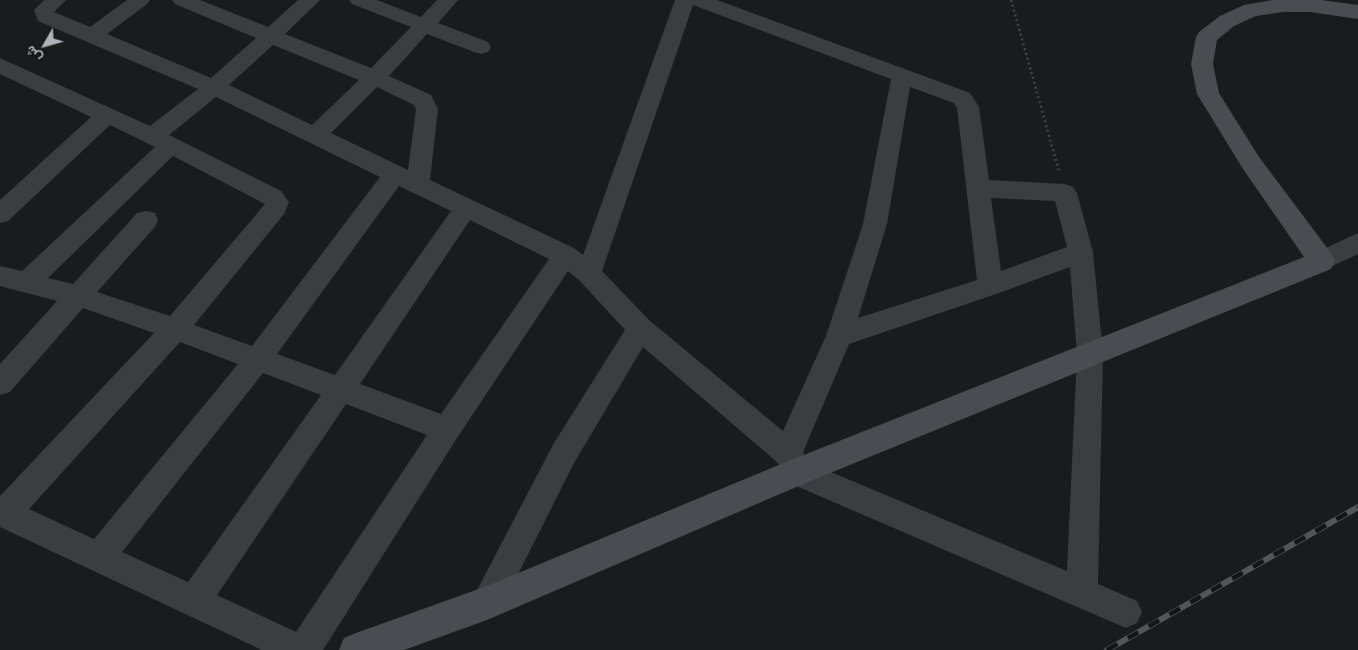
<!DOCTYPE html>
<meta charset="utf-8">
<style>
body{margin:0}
#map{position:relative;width:1358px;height:650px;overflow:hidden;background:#1a1b1c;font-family:Commissioner,Vazirmatn,sans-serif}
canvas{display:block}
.north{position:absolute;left:20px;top:20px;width:50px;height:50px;-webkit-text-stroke:4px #151517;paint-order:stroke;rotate:232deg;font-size:14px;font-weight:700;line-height:20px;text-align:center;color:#aeb3bb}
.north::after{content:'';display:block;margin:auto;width:18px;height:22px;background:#aeb3bb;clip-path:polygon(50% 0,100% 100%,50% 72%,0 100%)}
</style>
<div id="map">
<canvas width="1358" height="650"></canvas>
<div class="north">ش</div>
</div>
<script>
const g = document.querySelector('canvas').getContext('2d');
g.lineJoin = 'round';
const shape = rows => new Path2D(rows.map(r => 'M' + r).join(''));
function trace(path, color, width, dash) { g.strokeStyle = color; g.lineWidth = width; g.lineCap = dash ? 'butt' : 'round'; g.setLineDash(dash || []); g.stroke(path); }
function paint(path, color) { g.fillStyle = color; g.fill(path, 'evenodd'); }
const path = shape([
 [1011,0,1059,171]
]);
const street = shape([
 [44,0,66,0,54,12,90,27,127,0,150,0,147,4,107,34,211,78,256,38,175,4,172,0,200,0,268,27,298,0,320,0,285,34,371,68,411,27,352,4,349,0,377,0,421,17,437,0,458,0,438,23,488,42,491,47,488,52,481,54,474,52,427,34,389,76,431,95,438,109,430,180,574,248,583,255,675,0,717,0,970,93,979,107,989,180,1065,184,1073,187,1077,193,1093,252,1103,354,1098,584,1137,601,1142,612,1137,623,1126,628,787,482,778,463,643,347,574,463,498,614,487,619,476,614,471,603,476,592,554,443,625,330,580,281,568,271,457,438,323,650,262,650,0,527,0,496,154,333,83,308,10,392,0,395,0,364,57,301,0,286,0,266,22,271,155,147,110,125,8,221,0,223,0,200,91,117,0,74,0,58,150,126,198,89,38,21,34,10,44,0],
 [693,5,891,79,863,224,826,336,783,431,649,320,602,271,693,5],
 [273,45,359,80,312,125,229,85,273,45],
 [377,87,414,105,416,109,408,170,331,133,377,87],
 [910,87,954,103,957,108,977,280,858,318,887,224,910,87],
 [216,97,380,177,252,346,194,325,284,214,289,202,281,191,169,135,216,97],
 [173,156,265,204,170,316,97,292,155,227,158,220,155,213,146,211,137,213,73,284,48,278,173,156],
 [399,186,451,211,335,375,277,354,399,186],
 [991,198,1055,201,1067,247,1001,271,991,198],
 [470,220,549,259,441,414,360,384,470,220],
 [1070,267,1077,354,1067,571,807,462,803,452,849,344,999,293,1070,267],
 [180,342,238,364,94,539,29,509,180,342],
 [263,373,321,395,188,582,122,552,263,373],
 [346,404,427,435,296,632,217,595,346,404],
 [1358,233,1358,254,1322,271,1313,268,1310,261,1313,254,1358,233]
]);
const secondary = shape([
 [1273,0,1321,0,1358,5,1358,19,1310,12,1283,12,1256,16,1234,26,1217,40,1213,64,1219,93,1259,157,1331,253,1335,261,1331,269,808,482,487,620,404,650,339,650,344,638,356,633,487,586,786,462,1304,257,1243,169,1197,94,1191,64,1196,37,1199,32,1220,16,1244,5,1273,0]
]);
const rail = shape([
 [1107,650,1358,507]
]);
trace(path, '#424448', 2.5, [2, 3]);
paint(street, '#3c3d41');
paint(secondary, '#4a4c51');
trace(rail, '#53555a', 6);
trace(rail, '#151517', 4.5, [12]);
</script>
